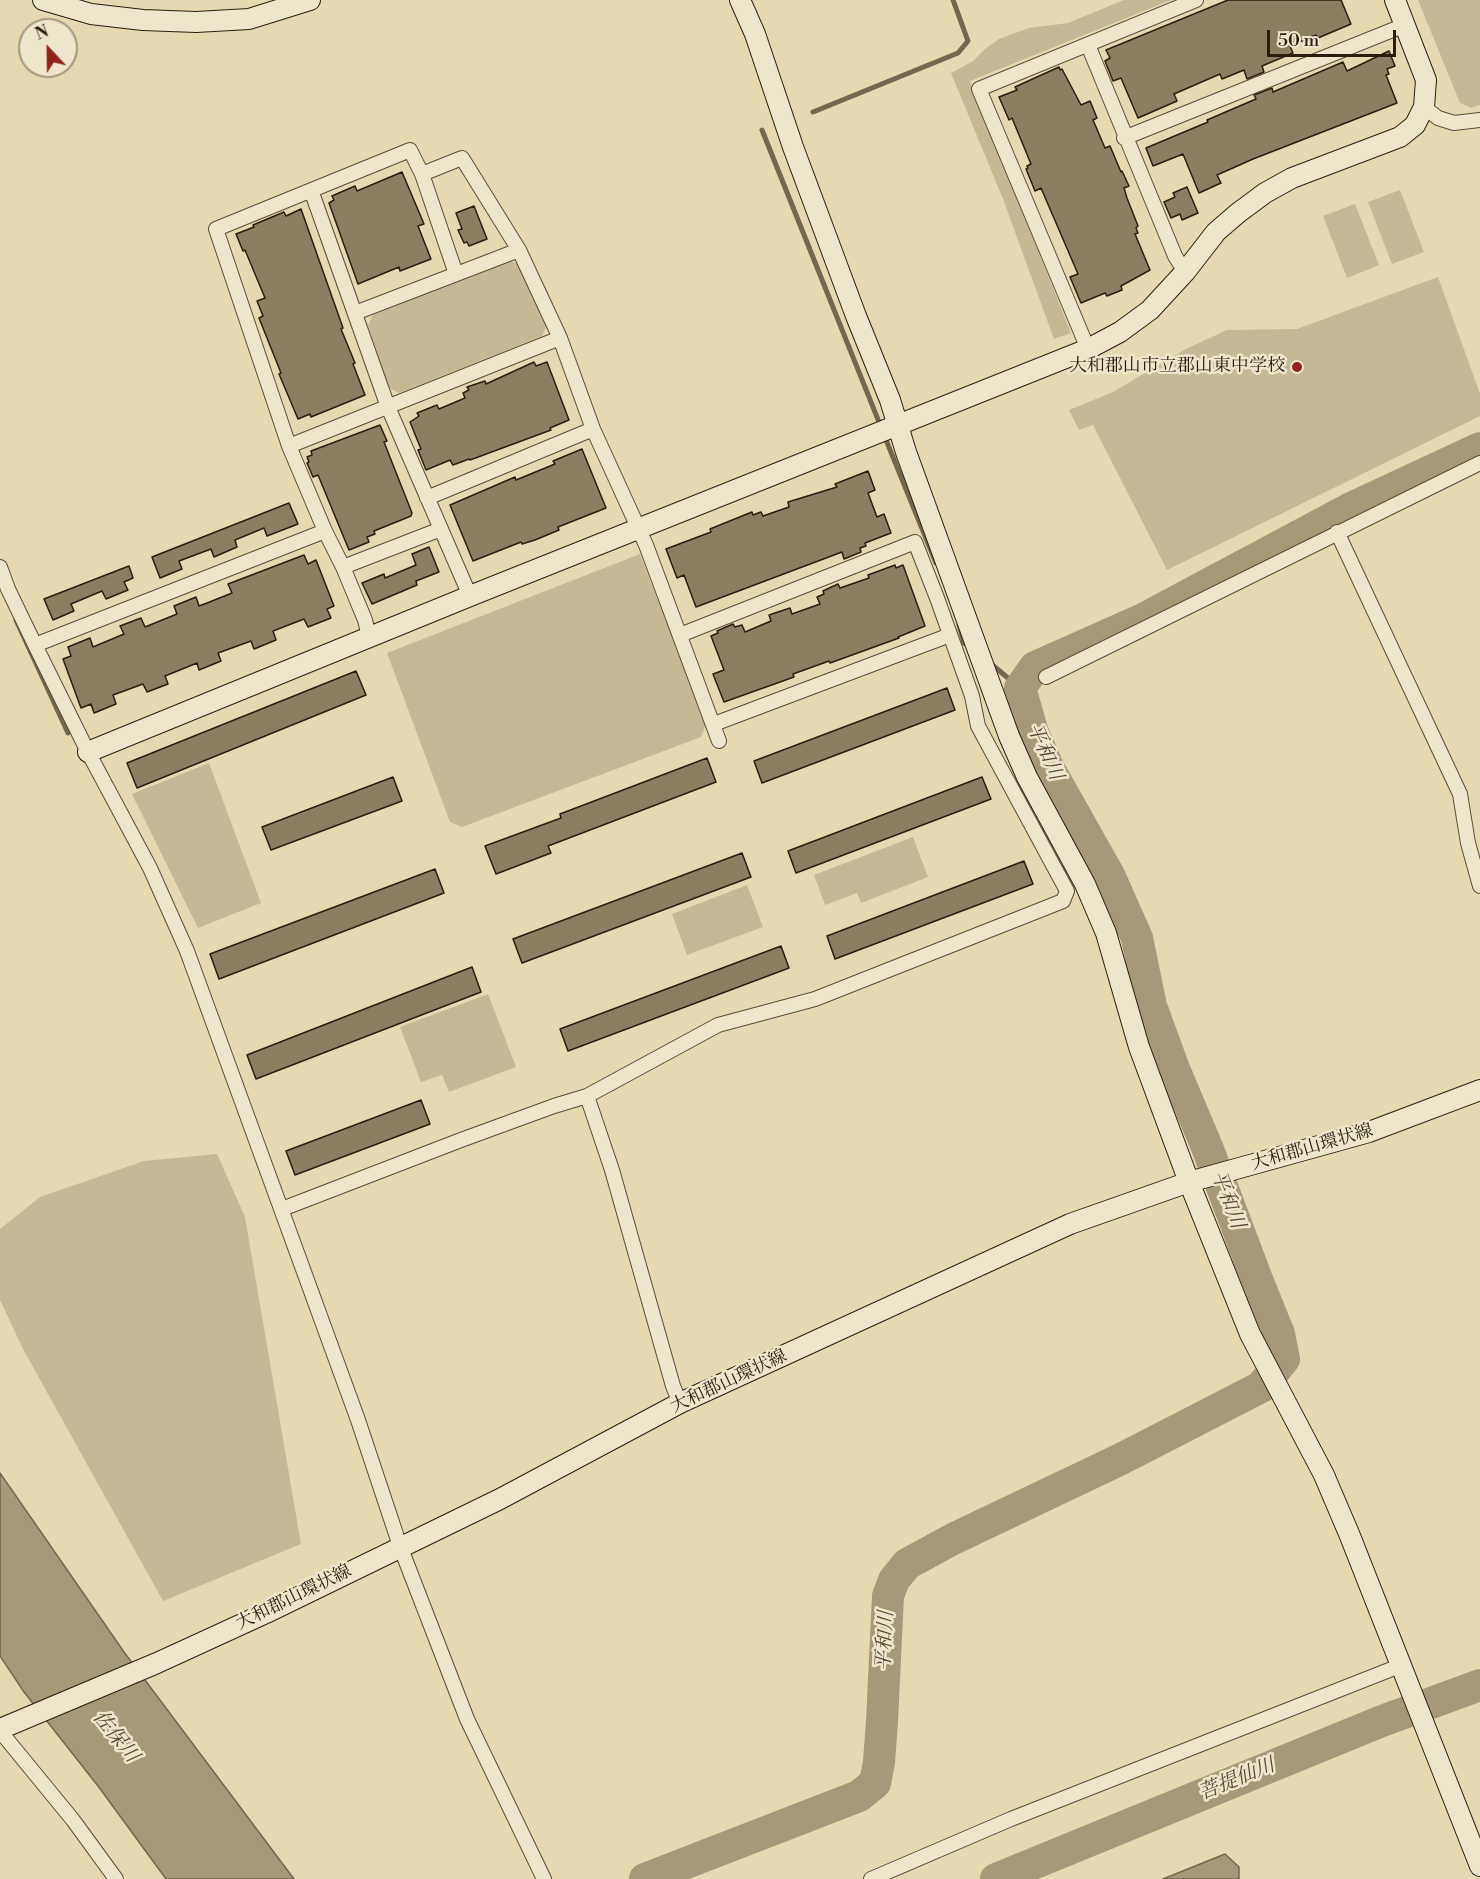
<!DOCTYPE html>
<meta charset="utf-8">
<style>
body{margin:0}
#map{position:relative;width:1480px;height:1879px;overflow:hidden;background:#e5d9b1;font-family:"Libre Bodoni",serif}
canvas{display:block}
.north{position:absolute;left:18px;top:18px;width:60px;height:60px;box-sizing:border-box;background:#eee6cc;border:2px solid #a09680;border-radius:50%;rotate:338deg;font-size:16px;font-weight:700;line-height:24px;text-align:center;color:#2a1d0f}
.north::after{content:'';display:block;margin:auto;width:21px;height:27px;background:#8f2418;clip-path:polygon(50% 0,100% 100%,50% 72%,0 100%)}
.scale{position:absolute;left:1267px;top:30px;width:129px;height:27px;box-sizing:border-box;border:3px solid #2a1d0f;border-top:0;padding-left:8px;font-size:18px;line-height:21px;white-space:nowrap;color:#2a1d0f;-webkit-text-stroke:4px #eee6cc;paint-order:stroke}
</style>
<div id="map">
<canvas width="1480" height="1879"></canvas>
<div class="north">N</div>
<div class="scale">50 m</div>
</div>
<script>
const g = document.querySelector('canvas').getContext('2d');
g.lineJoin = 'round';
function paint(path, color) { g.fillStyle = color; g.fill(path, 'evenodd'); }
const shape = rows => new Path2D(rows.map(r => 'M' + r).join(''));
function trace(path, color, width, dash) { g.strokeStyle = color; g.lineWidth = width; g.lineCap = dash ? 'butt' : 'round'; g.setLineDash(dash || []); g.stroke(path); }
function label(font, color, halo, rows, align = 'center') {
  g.font = font + ' "Libre Bodoni","Noto Serif JP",serif'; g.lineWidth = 5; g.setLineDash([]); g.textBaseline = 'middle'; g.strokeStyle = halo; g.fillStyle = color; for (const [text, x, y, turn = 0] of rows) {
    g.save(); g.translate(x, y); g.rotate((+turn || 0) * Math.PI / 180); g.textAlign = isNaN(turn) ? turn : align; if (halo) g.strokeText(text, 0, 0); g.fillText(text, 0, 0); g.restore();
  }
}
const green = shape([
 [1124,0,1171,0,970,81,1071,333,1054,339,1003,199,951,73,973,61,985,49,999,39,1029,28,1068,23],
 [1418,0,1480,0,1480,105,1471,108,1460,103],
 [1400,190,1424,252,1392,264,1368,202],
 [1355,204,1379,265,1347,278,1323,216],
 [507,260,519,264,547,325,542,336,399,393,389,388,368,325,373,315],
 [1438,277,1480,394,1480,416,1167,570,1093,425,1079,430,1069,410,1113,392,1186,349,1227,330,1297,329],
 [640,554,706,724,701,737,462,827,450,822,387,653],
 [209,763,261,903,198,928,132,794],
 [913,837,928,877,861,903,857,893,825,905,814,875],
 [747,885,763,927,687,955,672,914],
 [488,994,516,1067,449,1092,442,1075,421,1082,400,1027],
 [217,1154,245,1217,301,1544,163,1601,23,1349,0,1300,0,1229,40,1197,144,1161]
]);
const water = shape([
 [0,1473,124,1652,294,1879,166,1879,98,1786,24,1692,0,1656,0,1473],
 [1225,1854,1239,1867,1239,1879,1163,1879,1225,1854]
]);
const stream = shape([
 [813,112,958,53,968,41,953,0],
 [762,130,881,427],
 [884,435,936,563],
 [16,620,68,733],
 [959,625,964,643,969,646],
 [990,663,1020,688]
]);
const river = shape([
 [645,1879,859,1796,875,1783,879,1762,882,1721,888,1596,894,1580,907,1564,953,1539,1121,1459,1261,1387,1284,1359,1279,1334,1256,1277,1207,1147,1174,1069,1151,1006,1137,938,1109,875,1048,767,1032,730,1020,688,1035,667,1143,619,1349,509,1480,448],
 [996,1879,1382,1721,1480,1685]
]);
const building = shape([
 [1228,0,1341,0,1351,24,1318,38,1316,35,1290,46,1293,53,1262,66,1264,72,1247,79,1244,70,1222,79,1220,74,1174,94,1177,101,1138,118,1121,78,1113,81,1105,61,1110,58,1106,50,1228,0],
 [1389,51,1395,66,1387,69,1389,74,1386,75,1397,103,1253,159,1217,175,1221,183,1199,193,1183,154,1153,166,1146,148,1208,122,1207,120,1256,99,1254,95,1272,88,1273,92,1343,62,1347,71,1389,51],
 [1059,67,1060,70,1062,69,1081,105,1090,101,1097,118,1093,120,1105,148,1110,146,1121,172,1122,171,1129,186,1124,188,1127,198,1138,226,1136,228,1138,233,1135,234,1150,270,1121,286,1122,290,1107,296,1105,293,1081,303,1070,277,1078,274,1041,188,1035,191,1026,169,1028,168,1027,166,1031,164,1012,118,1009,120,999,97,1017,90,1015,87,1059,67],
 [402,172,424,224,418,226,431,259,400,271,399,267,358,284,329,203,334,200,332,196,355,186,357,191,402,172],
 [1187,187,1198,213,1182,220,1180,214,1171,218,1164,202,1175,197,1173,193,1187,187],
 [474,206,487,239,469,246,467,242,464,243,458,230,462,229,456,213,474,206],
 [301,209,343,328,341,329,355,363,353,364,365,395,311,417,310,414,298,419,279,374,281,373,259,318,263,316,257,301,265,298,245,250,243,251,236,234,254,227,253,225,284,212,286,216,301,209],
 [534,362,536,366,547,362,569,420,550,428,551,430,470,460,469,459,453,465,450,460,426,470,418,450,421,449,410,422,419,416,417,413,437,405,439,409,465,398,463,393,469,390,467,387,485,381,486,384,534,362],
 [380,425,387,441,384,442,412,513,411,516,374,531,375,534,367,537,369,542,349,550,318,475,313,477,307,463,309,462,307,457,312,455,311,451,380,425],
 [582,449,606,508,558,527,559,530,535,540,522,544,521,542,473,561,450,505,515,477,516,480,555,464,553,461,582,449],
 [868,471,875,490,868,493,877,517,884,514,891,533,865,543,866,546,860,548,861,552,844,559,842,552,696,607,684,575,677,578,666,549,711,532,710,529,752,512,753,515,761,512,763,516,789,507,788,502,837,487,835,484,868,471],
 [289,503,298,524,267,536,264,528,235,540,237,547,214,557,211,549,179,561,182,569,160,578,152,557,289,503],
 [429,547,439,572,416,581,417,585,372,604,362,583,384,574,385,578,416,565,412,554,429,547],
 [304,555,308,564,316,560,334,606,327,609,331,618,308,627,304,619,273,631,276,640,254,649,251,641,218,653,221,661,199,670,197,663,165,676,168,684,147,692,143,684,113,695,116,704,94,713,91,704,81,708,63,659,71,656,68,647,90,638,93,647,124,634,120,626,141,618,145,627,177,614,174,606,196,597,199,606,207,603,232,593,228,584,304,555],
 [895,565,896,568,903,565,925,626,898,637,899,638,830,663,829,661,793,674,794,677,724,702,713,674,724,670,711,636,718,633,717,631,733,624,735,627,742,625,745,632,771,621,769,615,790,608,792,614,820,604,817,597,824,594,823,591,838,584,840,588,869,578,868,575,895,565],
 [129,566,133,578,124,582,128,590,106,599,102,591,71,604,74,611,53,620,44,599,129,566],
 [356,671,366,695,137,788,127,763,356,671],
 [947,688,955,710,762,783,754,761,947,688],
 [707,758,716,782,548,846,551,853,496,874,485,846,561,818,560,814,707,758],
 [393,777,402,801,271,850,262,827,393,777],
 [982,777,991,799,796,873,788,851,982,777],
 [742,853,751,877,522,963,513,939,742,853],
 [1024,861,1033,884,835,959,827,936,1024,861],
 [435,869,444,893,219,979,210,954,435,869],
 [781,946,789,968,568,1051,560,1029,781,946],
 [472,967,481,992,256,1079,247,1055,472,967],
 [421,1100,430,1124,295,1175,286,1151,421,1100]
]);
const street = shape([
 [1088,45,1175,256,1185,272],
 [1424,107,1438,118,1454,123,1480,120],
 [1124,138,1405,25],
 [422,174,456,274],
 [311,190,388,407,470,596],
 [355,313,519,250],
 [1088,349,979,89,1196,0],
 [289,446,560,338],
 [427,498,593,429],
 [1337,532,1460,794,1468,843,1480,886],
 [0,567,8,589,35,645,88,752,150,868,187,951,358,1420,400,1546,467,1719,544,1879],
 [343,567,441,529],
 [369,637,365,620,343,567,325,531,289,446,216,229,410,150,422,174,462,158,519,250,560,338,593,429,646,545,719,741],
 [35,645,325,531],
 [1046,677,1480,463],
 [714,724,950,635],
 [587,1096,612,1170,673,1386,680,1403],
 [282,1209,461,1140,554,1106,587,1096,718,1025,815,999,1063,901,1067,891,978,726,972,696,937,598,915,542,680,635],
 [0,1731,73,1820,116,1879],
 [871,1879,1011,1819,1402,1665]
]);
const secondary = shape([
 [43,0,91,14,143,20,196,22,249,19,310,0],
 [740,0,755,34,793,147,856,316,890,400,906,452,1009,736,1027,777,1085,884,1106,933,1139,1047,1189,1182,1250,1334,1324,1475,1350,1536,1480,1866],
 [88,752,470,596,1088,349,1120,332,1150,310,1185,272,1216,232,1238,213,1265,193,1292,178,1400,137,1415,125,1424,107,1426,80,1395,0],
 [0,1729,157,1663,266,1613,500,1499,680,1403,1070,1224,1189,1182,1369,1132,1480,1090]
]);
const markers = [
 [1297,367,6,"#8f2418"]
];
const poiNames = [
 ["大和郡山市立郡山東中学校",1285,367]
];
const streetNames = [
 ["大和郡山環状線",1312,1148,-16],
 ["大和郡山環状線",729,1382,-25],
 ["大和郡山環状線",294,1598,-26]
];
const waterNames = [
 ["平和川",1044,752,66],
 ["平和川",1227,1200,69],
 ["平和川",886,1641,-87],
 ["佐保川",115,1737,51],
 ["菩提仙川",1237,1780,-22]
];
paint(green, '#c5b995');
paint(water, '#a5997a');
trace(water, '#74674f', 1.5);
trace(stream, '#74674f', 5);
trace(river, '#a5997a', 32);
paint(building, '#8b7f63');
trace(building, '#2a1d0f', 1.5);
trace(street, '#594c38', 16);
trace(secondary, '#2a1d0f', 22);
trace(street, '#eee6cc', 14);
trace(secondary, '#eee6cc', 20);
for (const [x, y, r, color] of markers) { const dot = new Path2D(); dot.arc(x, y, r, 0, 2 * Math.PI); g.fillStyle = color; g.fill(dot); trace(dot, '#eee6cc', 2); }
label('18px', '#2a1d0f', '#eee6cc', poiNames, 'right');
label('18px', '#2a1d0f', '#eee6cc', streetNames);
label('italic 20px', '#554834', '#eee6cc', waterNames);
</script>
